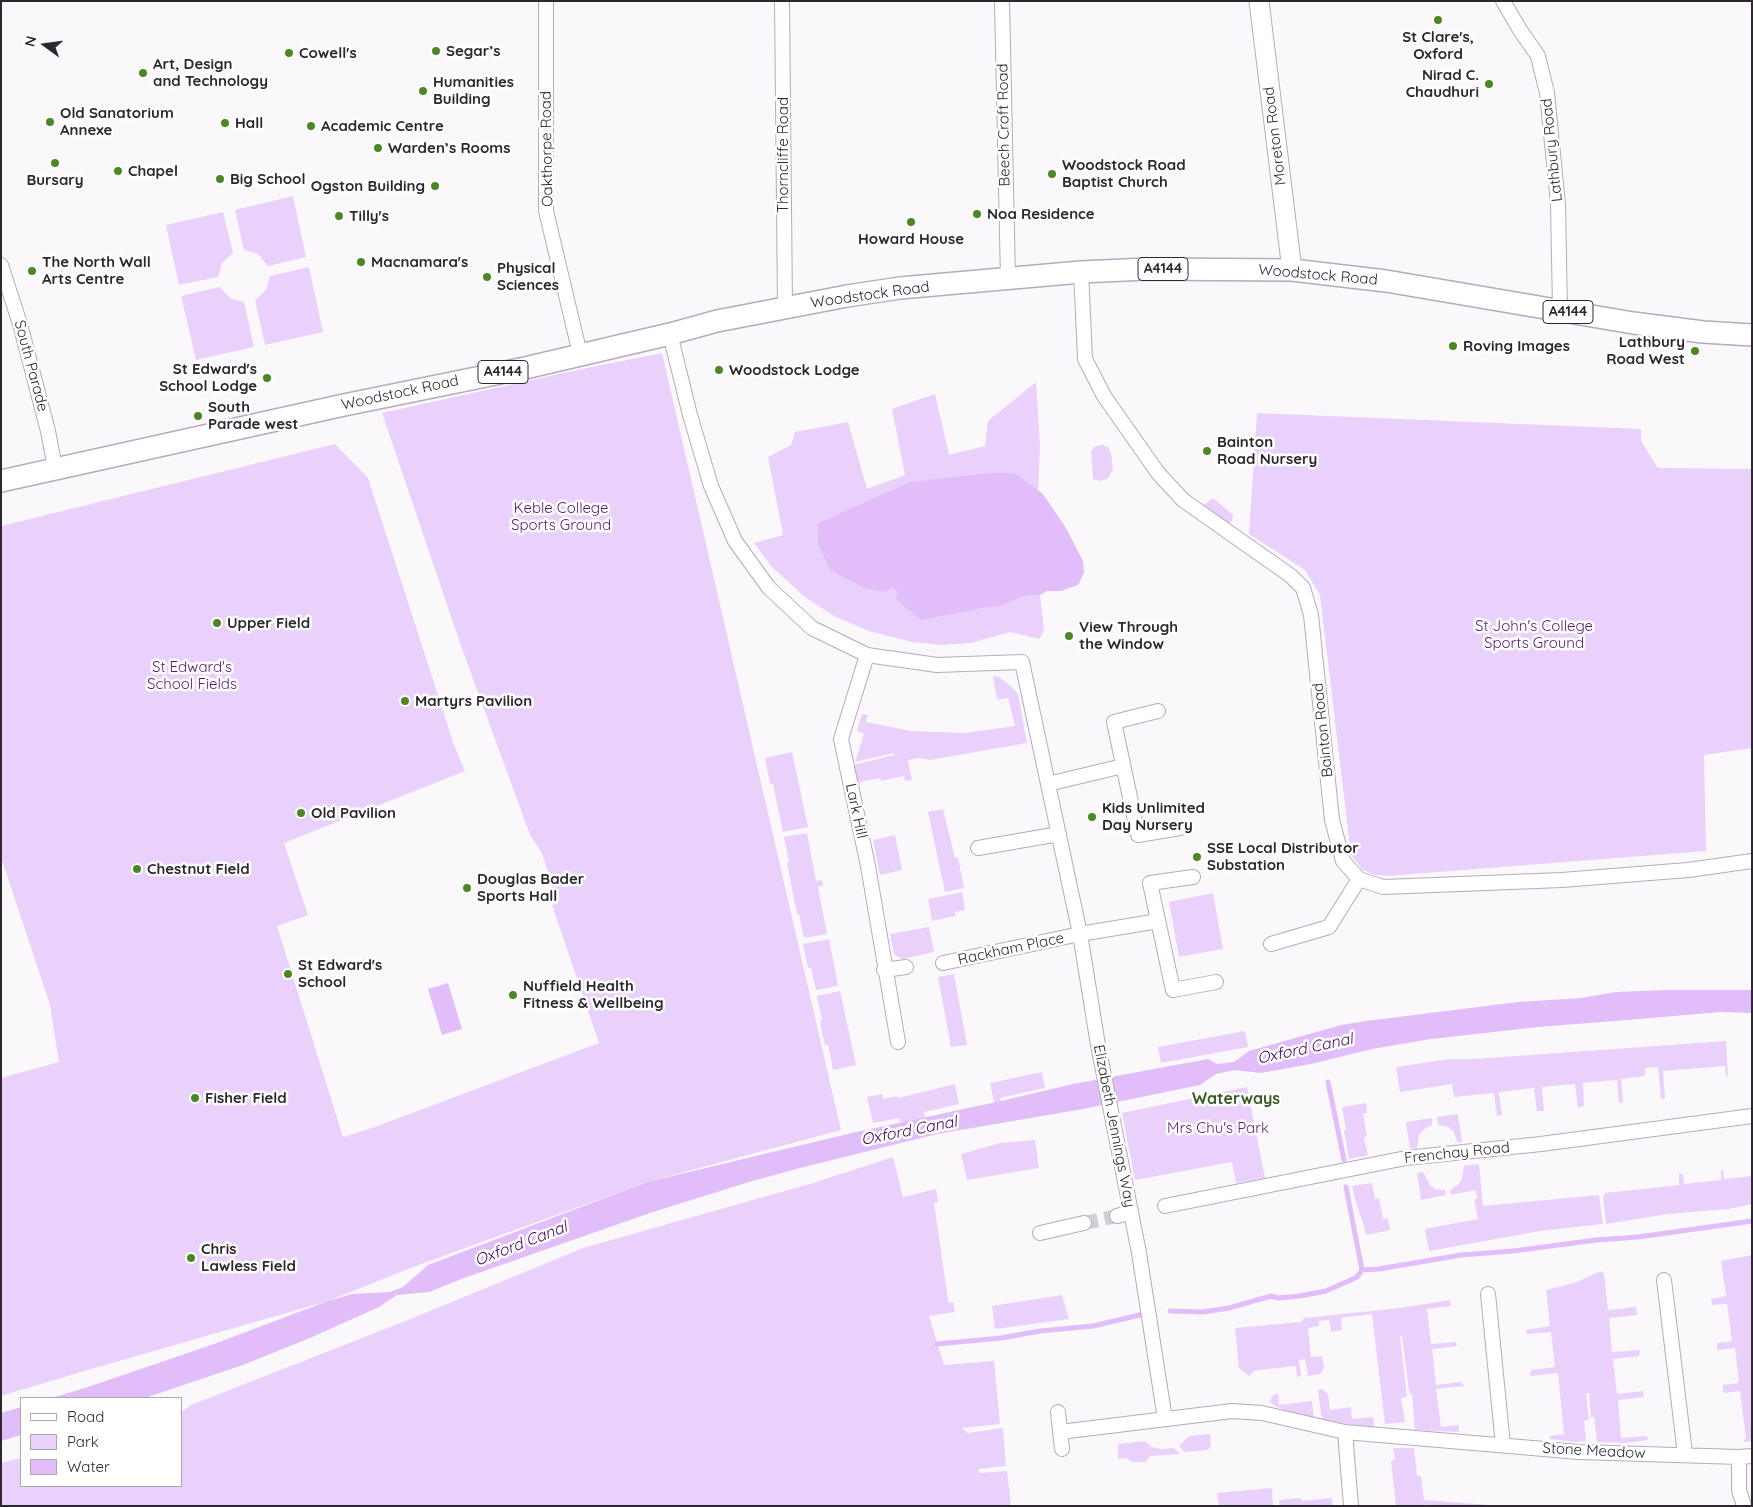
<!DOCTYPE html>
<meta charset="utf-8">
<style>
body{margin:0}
#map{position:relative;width:1753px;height:1507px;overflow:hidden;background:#fbf8fc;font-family:Quicksand,sans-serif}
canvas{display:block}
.frame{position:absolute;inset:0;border:2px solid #2d2830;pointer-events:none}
.legend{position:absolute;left:20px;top:1397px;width:162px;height:90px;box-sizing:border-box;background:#fff;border:1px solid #aba9ac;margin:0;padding:6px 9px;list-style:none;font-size:15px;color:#2d2830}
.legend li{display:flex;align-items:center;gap:10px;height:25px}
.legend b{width:25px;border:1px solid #aba9ac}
.north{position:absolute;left:20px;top:20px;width:50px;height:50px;-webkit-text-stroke:4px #fff;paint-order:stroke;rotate:284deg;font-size:14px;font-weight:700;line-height:20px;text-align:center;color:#2d2830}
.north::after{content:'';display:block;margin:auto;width:18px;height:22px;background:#2d2830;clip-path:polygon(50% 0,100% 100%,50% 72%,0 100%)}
</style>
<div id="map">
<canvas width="1753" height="1507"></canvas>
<div class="frame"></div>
<ul class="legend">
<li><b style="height:6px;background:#fff"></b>Road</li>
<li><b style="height:14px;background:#ead1fb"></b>Park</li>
<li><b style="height:14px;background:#e1bdf9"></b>Water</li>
</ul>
<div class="north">N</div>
</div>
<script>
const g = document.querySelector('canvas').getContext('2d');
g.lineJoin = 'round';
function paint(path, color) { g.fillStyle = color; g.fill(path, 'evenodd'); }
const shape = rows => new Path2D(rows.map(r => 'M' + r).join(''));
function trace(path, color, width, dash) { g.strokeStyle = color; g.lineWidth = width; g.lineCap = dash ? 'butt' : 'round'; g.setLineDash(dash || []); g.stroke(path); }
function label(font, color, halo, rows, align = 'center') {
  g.font = font + ' Quicksand,sans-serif'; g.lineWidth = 5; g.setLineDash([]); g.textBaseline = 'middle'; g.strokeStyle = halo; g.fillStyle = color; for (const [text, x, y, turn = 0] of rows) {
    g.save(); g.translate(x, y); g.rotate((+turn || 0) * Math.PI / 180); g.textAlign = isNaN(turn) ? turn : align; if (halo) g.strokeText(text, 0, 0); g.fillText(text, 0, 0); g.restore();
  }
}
const green = shape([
 [293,196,306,257,268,266,258,254,244,250,235,210],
 [223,212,233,253,222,263,218,277,179,285,166,225],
 [309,267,323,332,265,345,255,300,266,290,270,276],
 [220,287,230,298,244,302,254,347,196,360,181,296],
 [662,353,841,1130,647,1182,413,1267,328,1301,81,1372,1,1396,1,1078,59,1062,50,1005,1,857,1,526,335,444,368,478,454,745,465,771,284,843,308,915,277,926,343,1137,375,1127,599,1043,552,905,558,903,542,853,530,835,460,643,382,413,577,370],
 [1036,382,1040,446,1038,491,1015,473,987,473,909,482,818,523,818,543,885,592,891,588,898,592,977,609,1002,606,1023,596,1040,595,1044,631,1039,639,1010,632,971,643,940,645,912,642,869,631,836,617,806,598,772,567,754,543,783,535,768,457,791,445,795,432,848,422,867,489,905,475,892,409,935,394,949,455,985,446,988,421],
 [1257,413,1641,429,1641,441,1658,468,1752,469,1752,748,1704,755,1706,851,1387,876,1375,875,1363,870,1351,855,1320,595,1305,570,1249,534],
 [1103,445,1108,447,1111,453,1113,469,1108,478,1101,481,1093,479,1091,451,1096,446],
 [1213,498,1233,515,1232,521,1227,524,1202,506],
 [993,676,999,677,1011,686,1018,694,1027,743,930,760,918,758,908,760,912,780,905,781,904,776,881,781,880,778,860,782,860,785,858,785,854,765,894,755,894,753,855,762,864,734,857,731,862,714,868,715,866,722,911,731,964,733,1015,726,1008,698,997,700],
 [792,752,808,827,783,832,773,784,770,784,765,758],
 [943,809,955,858,958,858,964,888,945,892,928,812],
 [807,833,816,881,822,880,823,885,818,887,827,934,804,938,799,914,797,914,787,863,789,862,784,837],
 [895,835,902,870,880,875,873,840],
 [962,892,965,910,955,912,956,916,932,921,928,899],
 [1213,893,1223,949,1179,957,1169,902],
 [929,927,934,952,902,959,894,954,890,934],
 [829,939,838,986,816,990,811,968,808,968,803,944],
 [954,974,967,1045,951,1047,938,977],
 [840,991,856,1065,833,1070,828,1045,825,1045,822,1033,820,1021,822,1020,817,996],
 [1245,1031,1248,1047,1161,1063,1158,1047],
 [1726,1041,1728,1075,1726,1076,1725,1066,1663,1071,1665,1098,1661,1099,1658,1067,1645,1068,1645,1076,1621,1079,1623,1102,1619,1103,1617,1080,1583,1083,1584,1106,1578,1108,1575,1084,1542,1087,1544,1111,1537,1111,1534,1088,1499,1092,1502,1115,1497,1116,1494,1093,1454,1097,1452,1084,1400,1092,1396,1067,1449,1059,1474,1059],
 [1042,1072,1045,1088,1000,1098,1001,1101,994,1103,990,1083],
 [955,1084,959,1104,924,1112,925,1118,900,1123,899,1118,873,1123,867,1097,882,1094,883,1099,897,1096,898,1098],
 [1247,1087,1265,1178,1236,1183,1232,1162,1135,1180,1122,1113],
 [1366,1103,1367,1113,1363,1114,1367,1136,1364,1137,1368,1155,1349,1159,1344,1131,1346,1130,1342,1107],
 [1458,1114,1462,1142,1458,1143,1453,1131,1448,1127,1438,1125,1437,1117],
 [1432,1118,1432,1125,1423,1130,1419,1135,1417,1148,1410,1149,1406,1122],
 [1035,1140,1039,1168,967,1180,961,1154,1000,1143],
 [893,1157,903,1197,936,1189,938,1202,934,1203,948,1300,949,1303,953,1302,955,1312,929,1316,944,1365,994,1361,1000,1424,962,1428,968,1433,1003,1428,1006,1466,978,1469,979,1473,1007,1471,1011,1506,1,1506,1,1463,21,1458,21,1486,181,1486,181,1412,191,1405,408,1320,583,1248,813,1183],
 [1479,1164,1483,1206,1599,1195,1603,1224,1540,1231,1429,1251,1425,1229,1478,1219,1474,1199,1477,1199,1476,1190,1451,1195,1450,1190,1458,1185,1462,1179,1464,1166],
 [1721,1170,1723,1170,1724,1179,1752,1176,1752,1204,1728,1209,1668,1214,1606,1224,1603,1197,1605,1193,1679,1185,1679,1174,1683,1174,1684,1184,1721,1180],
 [1423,1172,1430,1185,1435,1189,1445,1190,1446,1195,1421,1200,1417,1173],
 [1372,1183,1375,1199,1379,1198,1383,1219,1388,1218,1390,1230,1366,1235,1363,1223,1356,1203,1352,1186],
 [1752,1255,1752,1441,1744,1442,1744,1439,1746,1439,1740,1391,1723,1393,1723,1385,1739,1383,1735,1348,1717,1350,1717,1343,1732,1341,1727,1304,1712,1305,1711,1299,1726,1296,1721,1261],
 [1600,1271,1604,1274,1608,1310,1636,1307,1637,1315,1609,1318,1612,1352,1640,1350,1639,1356,1613,1359,1617,1394,1643,1391,1644,1397,1618,1400,1621,1438,1647,1436,1648,1440,1624,1443,1597,1442,1594,1417,1591,1417,1589,1393,1586,1394,1589,1420,1584,1421,1586,1441,1576,1442,1550,1439,1550,1436,1564,1434,1558,1373,1530,1376,1531,1370,1555,1367,1551,1332,1527,1334,1526,1330,1550,1326,1546,1290,1577,1282],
 [1062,1295,1069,1319,995,1329,992,1306],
 [1450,1300,1451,1306,1427,1309,1431,1344,1456,1342,1457,1346,1432,1349,1436,1385,1461,1382,1464,1386,1436,1389,1441,1427,1459,1425,1459,1432,1415,1430,1412,1394,1410,1394,1409,1390,1402,1336,1400,1337,1407,1397,1401,1398,1405,1422,1385,1424,1372,1314,1341,1318,1342,1330,1331,1332,1329,1320,1319,1321,1319,1326,1308,1328,1311,1357,1322,1356,1324,1368,1320,1374,1308,1376,1305,1359,1299,1360,1301,1376,1297,1377,1296,1366,1260,1370,1254,1371,1249,1376,1239,1368,1235,1328,1301,1322,1304,1318,1400,1308],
 [1322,1389,1328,1394,1330,1410,1351,1407,1352,1419,1373,1417,1374,1427,1322,1421,1318,1390],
 [1278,1393,1279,1405,1312,1401,1314,1418,1290,1413,1274,1405,1270,1402,1272,1396],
 [1210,1434,1211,1446,1208,1450,1185,1452,1179,1446,1189,1436],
 [1145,1441,1152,1447,1160,1449,1174,1448,1180,1454,1150,1456,1146,1462,1133,1462,1126,1458,1118,1459,1118,1444],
 [1393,1448,1414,1448,1417,1476,1421,1476,1424,1500,1503,1506,1425,1506,1424,1503,1424,1506,1396,1506,1391,1461,1395,1460],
 [1272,1488,1273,1506,1219,1506,1217,1493],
 [1301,1498,1301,1501,1332,1498,1333,1506,1280,1506,1279,1500]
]);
const water = shape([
 [987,473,1015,473,1043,494,1066,528,1083,561,1084,573,1078,585,1061,591,1047,591,1040,595,1023,596,1002,606,977,609,921,620,896,599,898,592,892,588,885,592,864,588,830,570,818,543,818,523,909,482],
 [448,983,462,1029,442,1035,428,989],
 [1665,990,1752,990,1752,1013,1721,1012,1627,1020,1538,1027,1431,1039,1372,1049,1311,1064,1261,1073,1235,1070,1216,1074,1200,1085,1083,1109,937,1134,800,1168,749,1182,653,1212,464,1278,429,1292,397,1295,379,1307,310,1338,243,1365,145,1398,51,1398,85,1388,214,1344,328,1301,352,1294,390,1292,403,1287,428,1265,647,1182,852,1133,1001,1101,1073,1084,1208,1059,1217,1064,1234,1062,1249,1051,1341,1025,1366,1021,1518,1002,1581,998,1616,992],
 [21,1407,21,1435,1,1441,1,1413]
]);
const stream = shape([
 [1328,1082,1344,1160],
 [1346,1187,1362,1270,1379,1269,1461,1255,1513,1251,1596,1240,1638,1237,1752,1221],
 [1170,1311,1203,1312,1229,1308,1271,1296,1278,1298,1300,1296,1326,1291,1357,1277,1362,1270],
 [937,1344,1001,1338,1040,1331,1093,1326,1144,1314]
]);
const minorTunnel = shape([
 [1084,1223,1117,1216]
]);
const minor = shape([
 [546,1,546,211,580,354],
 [782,1,785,308],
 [1002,1,1008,280],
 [1503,1,1520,30,1538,56,1547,93,1558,204,1560,310],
 [1,265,20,324,48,431,55,468],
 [1081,272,1085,359,1104,396,1158,473,1183,500,1291,576,1303,588,1311,615,1332,820,1343,861,1359,879,1383,887,1562,880,1688,870,1752,861],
 [670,334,690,415,711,486,735,541,769,588,812,628,867,655,937,665,1022,662,1080,934,1098,1045,1139,1253,1165,1419],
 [867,655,841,739,868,866,898,1042],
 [1158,711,1114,722,1138,835,1180,828],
 [1048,784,1123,766],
 [978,848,1059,834],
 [1193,877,1150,883,1173,990,1216,982],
 [1271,944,1329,927,1359,879],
 [943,963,1080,934,1158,921],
 [884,970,906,967],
 [1165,1206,1406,1158,1541,1144,1752,1116],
 [1117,1216,1131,1212],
 [1040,1233,1084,1223],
 [1664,1280,1685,1454],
 [1488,1294,1503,1445],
 [1058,1412,1062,1449],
 [1060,1432,1232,1411,1262,1413,1345,1432,1579,1452,1739,1457,1752,1456],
 [1345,1432,1351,1506],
 [1739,1457,1739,1490,1744,1506]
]);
const secondary = shape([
 [1259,1,1292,270]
]);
const primary = shape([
 [1,481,344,405,525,368,670,334,717,321,847,296,900,288,1081,272,1146,269,1292,270,1386,281,1633,323,1703,332,1752,335]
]);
const markers = [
 [1438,20,5,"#4c8725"],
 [436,51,5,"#4c8725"],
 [289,53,5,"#4c8725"],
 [143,73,5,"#4c8725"],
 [1489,84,5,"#4c8725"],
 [423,91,5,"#4c8725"],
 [50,122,5,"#4c8725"],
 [225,123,5,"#4c8725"],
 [311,126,5,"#4c8725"],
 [378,148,5,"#4c8725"],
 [55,163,5,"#4c8725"],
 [118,171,5,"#4c8725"],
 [1052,174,5,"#4c8725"],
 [220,179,5,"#4c8725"],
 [435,186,5,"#4c8725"],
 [977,214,5,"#4c8725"],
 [339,216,5,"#4c8725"],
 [911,222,5,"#4c8725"],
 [361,262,5,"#4c8725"],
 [32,271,5,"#4c8725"],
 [487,277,5,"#4c8725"],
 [1453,346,5,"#4c8725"],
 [1695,351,5,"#4c8725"],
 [719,370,5,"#4c8725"],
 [267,378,5,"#4c8725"],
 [198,416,5,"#4c8725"],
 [1207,451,5,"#4c8725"],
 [217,623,5,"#4c8725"],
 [1069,636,5,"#4c8725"],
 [405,701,5,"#4c8725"],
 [301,813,5,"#4c8725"],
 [1092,817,5,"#4c8725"],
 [1197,857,5,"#4c8725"],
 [137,869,5,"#4c8725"],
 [467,888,5,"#4c8725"],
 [288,974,5,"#4c8725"],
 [513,995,5,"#4c8725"],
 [195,1098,5,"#4c8725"],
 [191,1258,5,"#4c8725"]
];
const shields = [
 [1163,269,50],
 [1568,312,50],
 [503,372,50]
];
const shieldNames = [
 ["A4144",1163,269],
 ["A4144",1568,312],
 ["A4144",503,372]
];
const poiNames = [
 ["St Clare's,",1438,37,"center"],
 ["Oxford",1438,54,"center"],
 ["Segar’s",446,51],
 ["Cowell's",299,53],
 ["Art, Design",153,64],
 ["and Technology",153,81],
 ["Nirad C.",1479,75,"right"],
 ["Chaudhuri",1479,92,"right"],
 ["Humanities",433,82],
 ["Building",433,99],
 ["Old Sanatorium",60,113],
 ["Annexe",60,130],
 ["Hall",235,123],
 ["Academic Centre",321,126],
 ["Warden’s Rooms",388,148],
 ["Woodstock Road",1062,165],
 ["Baptist Church",1062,182],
 ["Chapel",128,171],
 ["Big School",230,179],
 ["Bursary",55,180,"center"],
 ["Ogston Building",425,186,"right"],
 ["Noa Residence",987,214],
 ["Tilly's",349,216],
 ["Howard House",911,239,"center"],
 ["The North Wall",42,262],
 ["Arts Centre",42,279],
 ["Macnamara's",371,262],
 ["Physical",497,268],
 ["Sciences",497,285],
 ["Lathbury",1685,342,"right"],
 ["Road West",1685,359,"right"],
 ["Roving Images",1463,346],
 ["St Edward's",257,369,"right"],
 ["School Lodge",257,386,"right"],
 ["Woodstock Lodge",729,370],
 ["South",208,407],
 ["Parade west",208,424],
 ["Bainton",1217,442],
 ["Road Nursery",1217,459],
 ["Upper Field",227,623],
 ["View Through",1079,627],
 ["the Window",1079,644],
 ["Martyrs Pavilion",415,701],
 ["Kids Unlimited",1102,808],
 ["Day Nursery",1102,825],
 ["Old Pavilion",311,813],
 ["SSE Local Distributor",1207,848],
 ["Substation",1207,865],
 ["Chestnut Field",147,869],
 ["Douglas Bader",477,879],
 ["Sports Hall",477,896],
 ["St Edward's",298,965],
 ["School",298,982],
 ["Nuffield Health",523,986],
 ["Fitness & Wellbeing",523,1003],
 ["Fisher Field",205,1098],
 ["Chris",201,1249],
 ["Lawless Field",201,1266]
];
const streetNames = [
 ["Beech Croft Road",1004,125,-91],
 ["Moreton Road",1275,136,-97],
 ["Oakthorpe Road",547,149,-91],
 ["Lathbury Road",1552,150,-96],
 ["Thorncliffe Road",783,155,-90],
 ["Woodstock Road",1318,275,5],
 ["Woodstock Road",870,295,-8],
 ["South Parade",31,366,75],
 ["Woodstock Road",400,393,-12],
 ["Bainton Road",1323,730,-96],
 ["Lark Hill",856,811,78],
 ["Rackham Place",1011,949,-12],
 ["Elizabeth Jennings Way",1114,1126,79],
 ["Frenchay Road",1457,1153,-6],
 ["Stone Meadow",1594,1451,3]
];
const parkNames = [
 ["Keble College",561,508],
 ["Sports Ground",561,525],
 ["St John's College",1534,626],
 ["Sports Ground",1534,643],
 ["St Edward's",192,667],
 ["School Fields",192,684],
 ["Mrs Chu's Park",1218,1128]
];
const waterNames = [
 ["Oxford Canal",1305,1049,-12],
 ["Oxford Canal",909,1131,-11],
 ["Oxford Canal",521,1244,-21]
];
const neighbourhoodNames = [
 ["Waterways",1236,1099]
];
paint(green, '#ead1fb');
paint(water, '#e1bdf9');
trace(stream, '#e1bdf9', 5);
trace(minorTunnel, '#d2ced3', 14, [14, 7]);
trace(minor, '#b5aabe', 16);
trace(secondary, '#b5aabe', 21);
trace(primary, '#b5aabe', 24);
trace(minor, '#fff', 14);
trace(secondary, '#fff', 19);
trace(primary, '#fff', 21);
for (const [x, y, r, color] of markers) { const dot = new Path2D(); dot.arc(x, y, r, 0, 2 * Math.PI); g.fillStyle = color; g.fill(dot); trace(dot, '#fff', 2); }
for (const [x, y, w] of shields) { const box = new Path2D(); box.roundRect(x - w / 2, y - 11.5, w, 23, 4); g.fillStyle = '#fff'; g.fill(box); trace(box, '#2d2830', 1); }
label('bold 14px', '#2d2830', null, shieldNames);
label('bold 15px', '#2d2830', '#fff', poiNames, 'left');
label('15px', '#2d2830', '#fff', streetNames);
label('15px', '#561c73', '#fff', parkNames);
label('italic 16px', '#440560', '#fff', waterNames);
label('bold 16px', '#365c1f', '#fff', neighbourhoodNames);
</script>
